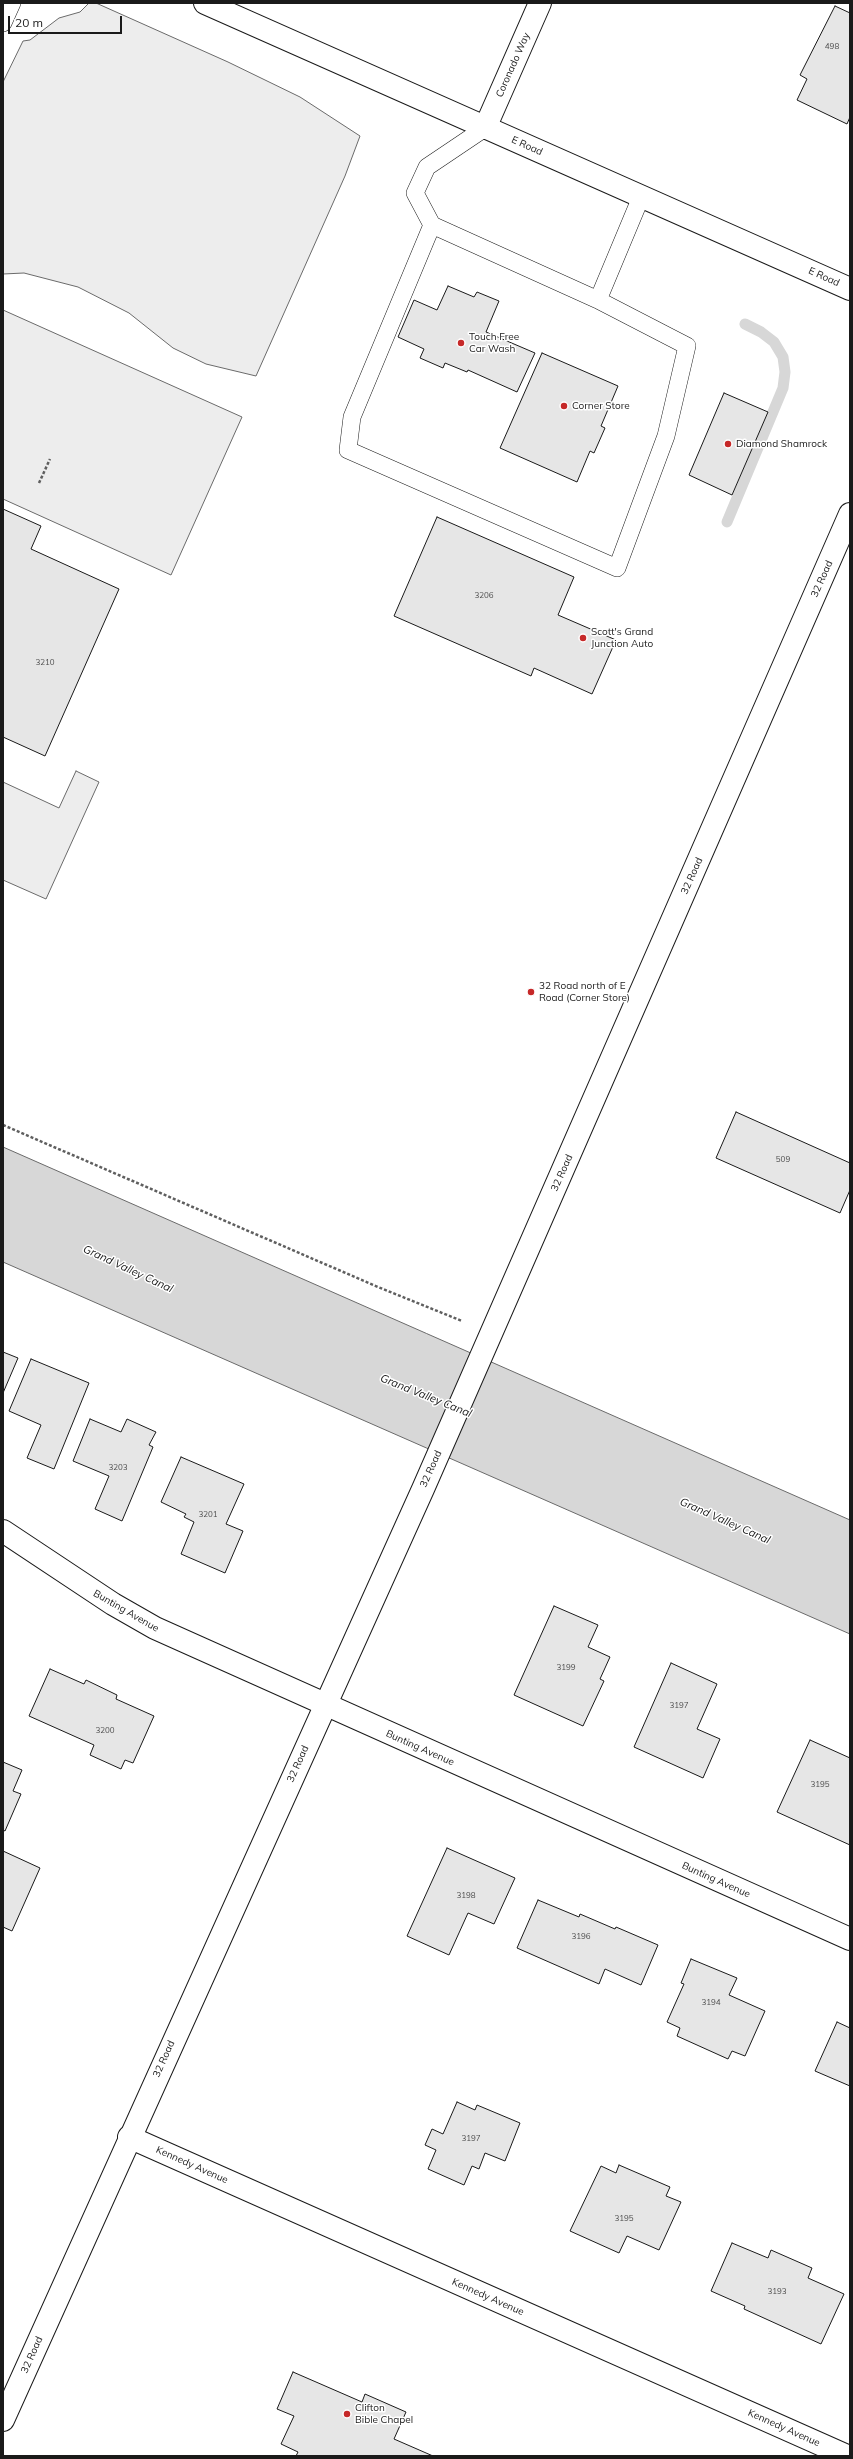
<!DOCTYPE html>
<style>
body{margin:0}
#map{position:relative;width:853px;height:2459px;overflow:hidden;background:#fff;font-family:Mulish,sans-serif}
canvas{display:block}
.frame{position:absolute;inset:0;border:4px solid #1a1a1a;pointer-events:none}
.scale{position:absolute;left:8px;top:16px;width:114px;height:18px;box-sizing:border-box;border:2px solid #1a1a1a;border-top:0;padding-left:5px;font-size:12px;line-height:14px;white-space:nowrap;color:#1a1a1a;-webkit-text-stroke:3px #fff;paint-order:stroke}
</style>
<div id="map">
<canvas width="853" height="2459"></canvas>
<div class="frame"></div>
<div class="scale">20 m</div>
</div>
<script>
const g = document.querySelector('canvas').getContext('2d');
g.lineJoin = 'round';
function paint(path, color) { g.fillStyle = color; g.fill(path, 'evenodd'); }
const shape = rows => new Path2D(rows.map(r => 'M' + r).join(''));
function trace(path, color, width, dash) { g.strokeStyle = color; g.lineWidth = width; g.lineCap = dash ? 'butt' : 'round'; g.setLineDash(dash || []); g.stroke(path); }
function label(font, color, halo, rows, align = 'center') {
  g.font = font + ' Mulish,sans-serif'; g.lineWidth = 3; g.setLineDash([]); g.textBaseline = 'middle'; g.strokeStyle = halo; g.fillStyle = color; for (const [text, x, y, turn = 0] of rows) {
    g.save(); g.translate(x, y); g.rotate((+turn || 0) * Math.PI / 180); g.textAlign = isNaN(turn) ? turn : align; if (halo) g.strokeText(text, 0, 0); g.fillText(text, 0, 0); g.restore();
  }
}
const built = shape([
 [89,3,96,3,228,62,300,97,360,136,345,176,256,376,206,364,173,348,129,313,78,287,24,273,3,274,3,82,23,41,30,40,59,18,80,12,89,3],
 [3,310,242,417,171,575,3,499,3,310],
 [76,771,99,782,46,899,3,880,3,782,59,808,76,771]
]);
const water = shape([
 [3,1147,850,1520,850,1634,3,1262,3,1147]
]);
const stream = shape([
 [727,522,783,388,785,372,783,357,774,342,761,332,745,324]
]);
const building = shape([
 [835,6,850,13,850,117,847,124,797,100,807,79,800,75,835,6],
 [448,286,474,297,477,292,499,301,486,332,535,353,517,392,468,370,467,372,445,363,443,368,420,358,424,349,398,337,414,300,437,310,448,286],
 [542,353,618,386,601,426,605,428,594,453,590,451,577,482,500,448,542,353],
 [724,393,768,412,732,495,689,475,724,393],
 [3,509,41,526,31,549,119,589,45,756,3,737,3,509],
 [437,517,574,577,558,615,616,640,592,694,534,668,531,676,394,616,437,517],
 [736,1112,850,1163,850,1190,840,1213,716,1158,736,1112],
 [3,1352,18,1358,3,1393,3,1352],
 [31,1359,89,1383,54,1469,27,1458,41,1425,9,1411,31,1359],
 [90,1419,121,1432,127,1419,156,1432,149,1445,153,1447,122,1521,95,1509,109,1476,73,1461,90,1419],
 [181,1457,244,1484,226,1524,243,1531,225,1573,181,1554,194,1522,184,1517,186,1514,161,1502,181,1457],
 [554,1606,598,1625,588,1647,610,1657,600,1679,604,1681,583,1726,514,1695,554,1606],
 [671,1663,717,1684,697,1729,720,1739,703,1778,634,1747,671,1663],
 [50,1669,84,1684,86,1680,117,1695,116,1699,154,1716,133,1763,125,1760,121,1769,90,1755,94,1745,29,1716,50,1669],
 [810,1740,850,1758,850,1845,777,1812,810,1740],
 [3,1762,22,1770,13,1791,21,1794,5,1831,3,1830,3,1762],
 [447,1848,515,1878,494,1924,468,1913,449,1955,407,1936,447,1848],
 [3,1851,40,1868,12,1931,3,1927,3,1851],
 [538,1900,579,1917,580,1914,615,1929,616,1927,658,1945,641,1985,605,1969,599,1984,517,1948,538,1900],
 [691,1959,737,1978,729,1995,765,2011,745,2056,732,2051,728,2059,677,2036,680,2028,667,2022,684,1984,681,1983,691,1959],
 [837,2022,850,2028,850,2086,815,2071,837,2022],
 [457,2102,475,2110,477,2105,520,2123,505,2161,485,2153,479,2169,472,2166,464,2185,428,2169,436,2150,425,2145,432,2129,443,2134,457,2102],
 [619,2165,670,2187,666,2196,681,2202,659,2250,627,2236,619,2253,570,2231,601,2166,616,2173,619,2165],
 [732,2243,768,2258,771,2250,812,2268,808,2278,844,2294,821,2344,744,2309,745,2306,711,2291,732,2243],
 [293,2372,362,2402,365,2394,406,2412,394,2439,433,2456,296,2456,298,2452,281,2444,294,2416,277,2409,293,2372]
]);
const path = shape([
 [39,483,50,459],
 [3,1125,378,1287,462,1321]
]);
const lane = shape([
 [3,23,12,3],
 [485,128,427,167,415,193,432,225,352,417,348,450,617,568,666,436,687,346,598,300,641,197],
 [432,225,598,300]
]);
const street = shape([
 [485,128,540,3],
 [3,1531,113,1604,155,1628,850,1939],
 [129,2137,847,2456]
]);
const secondary = shape([
 [205,3,850,289]
]);
const primary = shape([
 [3,2420,423,1489,850,514]
]);
const markers = [
 [461,343,4,"#c62828"],
 [564,406,4,"#c62828"],
 [728,444,4,"#c62828"],
 [583,638,4,"#c62828"],
 [531,992,4,"#c62828"],
 [347,2414,4,"#c62828"]
];
const numberNames = [
 ["498",832,47],
 ["3206",484,596],
 ["3210",45,663],
 ["509",783,1160],
 ["3203",118,1468],
 ["3201",208,1515],
 ["3199",566,1668],
 ["3197",679,1706],
 ["3200",105,1731],
 ["3195",820,1785],
 ["3198",466,1896],
 ["3196",581,1937],
 ["3194",711,2003],
 ["3197",471,2139],
 ["3195",624,2219],
 ["3193",777,2292]
];
const streetNames = [
 ["Coronado Way",513,65,-66],
 ["E Road",527,146,24],
 ["E Road",824,277,24],
 ["32 Road",822,579,-66],
 ["32 Road",692,876,-66],
 ["32 Road",562,1173,-66],
 ["32 Road",431,1469,-66],
 ["Bunting Avenue",126,1611,30],
 ["Bunting Avenue",420,1748,24],
 ["32 Road",298,1764,-66],
 ["Bunting Avenue",716,1880,24],
 ["32 Road",164,2059,-66],
 ["Kennedy Avenue",192,2165,24],
 ["Kennedy Avenue",488,2297,24],
 ["32 Road",32,2355,-66],
 ["Kennedy Avenue",784,2428,24]
];
const poiNames = [
 ["Touch Free",469,337],
 ["Car Wash",469,349],
 ["Corner Store",572,406],
 ["Diamond Shamrock",736,444],
 ["Scott's Grand",591,632],
 ["Junction Auto",591,644],
 ["32 Road north of E",539,986],
 ["Road (Corner Store)",539,998],
 ["Clifton",355,2408],
 ["Bible Chapel",355,2420]
];
const waterNames = [
 ["Grand Valley Canal",128,1269,25],
 ["Grand Valley Canal",426,1396,22],
 ["Grand Valley Canal",725,1521,24]
];
paint(built, '#ededed');
trace(built, '#6a6a6a', 1);
paint(water, '#d7d7d7');
trace(water, '#6a6a6a', 1);
trace(stream, '#d7d7d7', 11);
paint(building, '#e6e6e6');
trace(building, '#1a1a1a', 1);
trace(lane, '#1a1a1a', 18);
trace(street, '#1a1a1a', 24);
trace(secondary, '#1a1a1a', 24);
trace(primary, '#1a1a1a', 24);
trace(path, '#5f5f5f', 2.5, [3, 2]);
trace(lane, '#fff', 17);
trace(street, '#fff', 22);
trace(secondary, '#fff', 22);
trace(primary, '#fff', 22);
for (const [x, y, r, color] of markers) { const dot = new Path2D(); dot.arc(x, y, r, 0, 2 * Math.PI); g.fillStyle = color; g.fill(dot); trace(dot, '#fff', 1.5); }
label('8px', '#4d4d4d', null, numberNames);
label('10px', '#1a1a1a', '#fff', streetNames);
label('10px', '#1a1a1a', '#fff', poiNames, 'left');
label('italic 11px', '#1a1a1a', '#fff', waterNames);
</script>
